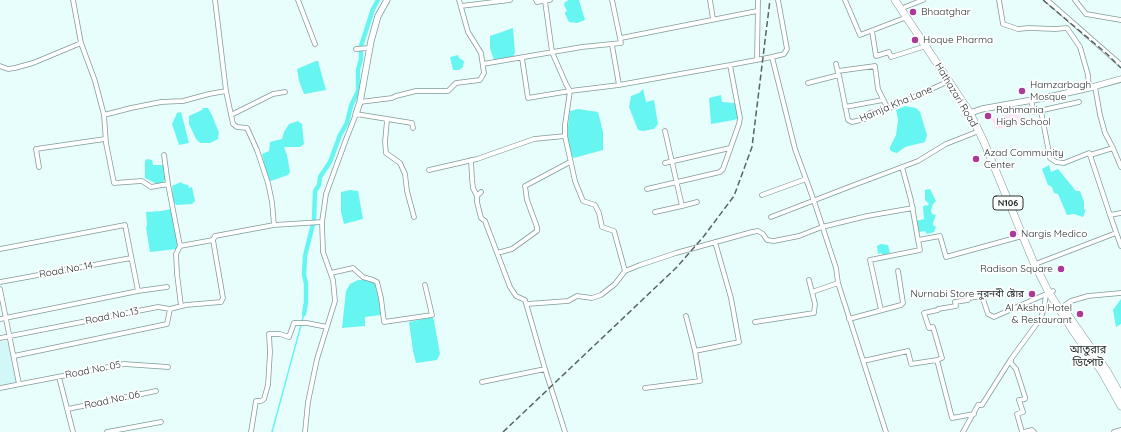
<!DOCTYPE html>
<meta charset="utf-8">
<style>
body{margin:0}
canvas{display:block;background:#e8fefd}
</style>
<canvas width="1121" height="432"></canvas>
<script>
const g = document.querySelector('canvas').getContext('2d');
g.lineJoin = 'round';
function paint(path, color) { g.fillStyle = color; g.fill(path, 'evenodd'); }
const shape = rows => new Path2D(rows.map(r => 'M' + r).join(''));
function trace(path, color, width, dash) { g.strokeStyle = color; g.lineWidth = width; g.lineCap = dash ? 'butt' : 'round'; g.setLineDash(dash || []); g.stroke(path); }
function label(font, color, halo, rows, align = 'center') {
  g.font = font + ' Quicksand,"Noto Sans Bengali",sans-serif'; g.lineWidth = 3.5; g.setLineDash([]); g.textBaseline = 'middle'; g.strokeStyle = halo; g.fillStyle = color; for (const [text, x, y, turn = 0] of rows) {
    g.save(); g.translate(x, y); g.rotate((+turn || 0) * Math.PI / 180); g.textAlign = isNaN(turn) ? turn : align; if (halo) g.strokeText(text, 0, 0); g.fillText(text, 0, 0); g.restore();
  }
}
const built = shape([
 [8,341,17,383,0,386,0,342]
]);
const green = shape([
 [1019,112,1020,124,996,129,991,119]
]);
const water = shape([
 [569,0,579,0,585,20,577,23,569,22,565,14,565,12,567,11,564,5,565,2],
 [513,28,515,52,513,59,494,60,490,48,490,36],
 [458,55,459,58,464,61,463,67,459,70,453,70,450,57],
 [316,61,318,61,326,90,304,94,299,81,297,69],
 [643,89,646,102,654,100,658,124,654,129,643,131,638,130,629,107,631,96,639,93],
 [721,95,722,102,734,103,737,105,739,118,734,120,711,124,709,98],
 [905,106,916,108,920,112,927,135,925,142,905,147,897,153,893,152,890,150,890,147,896,135,898,120,896,110],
 [203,108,208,108,212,115,217,128,219,132,218,139,210,143,201,143,199,142,196,139,189,124,189,116,202,110],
 [578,109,598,112,603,132,603,150,574,158,572,156,568,140,568,126,570,111],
 [181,112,189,143,179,145,172,124,177,113],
 [298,121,302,124,304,144,300,147,284,147,287,155,290,172,288,175,271,181,268,179,262,154,269,151,270,142,282,139,284,132,289,124],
 [147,159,152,160,153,165,164,165,166,179,162,183,157,184,145,178,145,161],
 [1049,165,1051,172,1058,169,1076,191,1080,191,1084,202,1084,210,1086,209,1083,217,1074,214,1067,215,1058,194,1054,193,1052,187,1048,185,1043,172,1042,169],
 [181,182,183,184,188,185,189,188,192,187,195,201,192,204,176,205,173,201,172,186],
 [930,189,936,201,933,204,931,210,932,214,936,215,933,223,933,225,936,227,934,232,927,234,925,231,919,232,916,221,924,219,923,207,925,205,927,206,929,204,925,200,925,190],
 [350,190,358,191,363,219,344,224,341,212,341,192],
 [171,209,177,235,177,249,150,252,146,228,147,225,146,212,162,211],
 [881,244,888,245,890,253,883,255,881,253,878,254,877,246],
 [358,280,370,280,375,284,382,313,381,315,365,317,365,326,342,328,346,291,350,284],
 [1121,299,1121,324,1116,327,1113,310],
 [432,317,434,320,440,354,437,360,416,363,413,351,409,322]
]);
const stream = shape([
 [272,432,304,314]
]);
const canal = shape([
 [304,314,306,302,306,283,304,275,305,256,314,220,315,191,319,185,320,177,330,162,340,135,347,123,351,106,358,91,358,70,361,59,361,46,373,9,378,0]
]);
const minor = shape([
 [73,0,81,43,95,81,104,115,106,143,114,183,142,181,151,187,168,184,164,155],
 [215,0,226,91,233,124,237,127,247,128,257,150,268,183,272,202,274,225],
 [298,0,315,44],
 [536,0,537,2,550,0],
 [710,0,713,19],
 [845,0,860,35,907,17],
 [999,0,1003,24,1018,29,1029,28,1055,29,1067,28,1080,47,1088,75,1089,88],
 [1047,0,1121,65],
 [1075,0,1086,14,1121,20],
 [545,1,552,52,566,84,570,91,619,85,730,65,772,57,784,54,787,49,778,0],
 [461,6,510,0],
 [905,7,923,0],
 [872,31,876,56,889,52,891,57,926,46],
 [621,38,757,11],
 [612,45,619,85],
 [356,49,369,48],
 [772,57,795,149,814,201,836,268,838,283,886,432],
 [522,58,528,98,570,91,565,125,565,136,575,181,583,201,595,205,599,213,602,227,614,231,625,271],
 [757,60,758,0],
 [483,64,582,47,621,43,612,0],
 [836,64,838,73],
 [0,66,8,69,15,68,33,63,81,43],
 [838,71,875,66,878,89,888,109],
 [808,83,839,75,848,120,852,122,865,119,870,113,888,109,949,81],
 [1095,87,1100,115,1105,133,1113,148],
 [1031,100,1034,112,1079,102],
 [360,102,392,98,396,96,416,91,448,91,456,83,480,80,484,73,481,53,468,32,459,0],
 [845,107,883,100],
 [1041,111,1050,158,1056,162,1064,163,1089,153,1090,155],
 [104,115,131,108,161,102,183,101,209,94,226,91],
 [231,115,273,94,285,92],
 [387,120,385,142,386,153,400,163,405,174,407,191,414,217],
 [471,160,472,179,473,188,477,196],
 [665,163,730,148],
 [39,167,36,149,105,139],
 [902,167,911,200,918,240,940,236,946,257,1022,236],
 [1121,167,1113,148,1090,155,1110,215,1121,213],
 [429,170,477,159,534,139,565,136],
 [168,184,180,246,176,254,177,274,181,306],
 [647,189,720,172,723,169,739,124,740,118,730,65],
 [481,192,477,196,477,202,481,218,485,221,510,287,516,296,525,300,545,369,482,382],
 [762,195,806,179],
 [682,206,697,202],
 [655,212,682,206,665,131],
 [1110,215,1121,246],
 [771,217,854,185,918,161,946,144,979,131],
 [180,246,213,240,215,236,274,225,322,222],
 [0,249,125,225,138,291,167,287],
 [497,253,512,249,537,231,537,227,527,200,525,186,570,162],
 [1038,263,1116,233],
 [331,273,353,268,363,277,373,280,377,282,381,298,384,322,432,315,425,285],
 [0,282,131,258],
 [0,289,19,384],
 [812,292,838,283],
 [527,304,568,301,577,296,592,298,601,295,615,284,625,271,640,265,676,253,752,232,758,231,763,234,767,240,774,241,799,236,822,227,867,216,913,208],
 [1059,309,1071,301,1088,296,1121,293],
 [881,310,870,260,920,250,918,240],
 [686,316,695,351],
 [0,319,138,291],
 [849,319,901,305,903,303,898,271],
 [755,322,814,313,815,304,809,280],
 [0,338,158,307,170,309,186,305,221,302,223,298,213,240],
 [14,356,167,324,170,309],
 [1011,360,1011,363,1016,369,1025,397,1025,399,1019,400,1023,412,1017,414,1022,432],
 [863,361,908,351,911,364,937,360],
 [545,369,565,432],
 [59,377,73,432],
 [0,388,124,364,168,367],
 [645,388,700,381,695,351,739,342,731,298,715,242],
 [68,409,156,391],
 [974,414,952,418,937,360,942,358,933,327,929,328,924,313,938,310,938,309,956,306,955,302,968,300,969,298,982,296,988,314,994,317,1053,291],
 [107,432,161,422],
 [251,432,256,401,261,401,264,399,268,385,270,352,269,334,280,334,289,337,294,323,307,323,327,327],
 [305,432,308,402,317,359,335,301,333,280,323,252,322,222,326,194,345,142,356,114,412,123,413,128],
 [963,432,978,405,982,405,1011,359,1041,318,1044,308,1046,295],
 [1024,432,1032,430,1034,432],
 [1114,432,1121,430]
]);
const tertiary = shape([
 [970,113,982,109,1049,97,1089,88,1121,79],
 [356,114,360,102,371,41,378,16,387,0]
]);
const trunk = shape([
 [895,0,970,113,984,142,1033,261,1048,291,1073,331,1102,372,1121,406],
 [1068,315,1107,371,1121,396]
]);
const rail = shape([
 [1043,0,1107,54,1121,68],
 [503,432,677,267,704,236,734,196,752,147,770,0]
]);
const markers = [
 [913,12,4,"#aa3a97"],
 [915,40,4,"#aa3a97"],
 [1022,91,4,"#aa3a97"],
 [988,116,4,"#aa3a97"],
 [976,159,4,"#aa3a97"],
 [1013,234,4,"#aa3a97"],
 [1061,269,4,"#aa3a97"],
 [1032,294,4,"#aa3a97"],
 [1080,314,4,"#aa3a97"]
];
const shields = [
 [1008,203,30]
];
const shieldNames = [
 ["N106",1008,203]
];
const poiNames = [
 ["Bhaatghar",921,12],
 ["Hoque Pharma",923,40],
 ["Hamzarbagh",1030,85],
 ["Mosque",1030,97],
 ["Rahmania",996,110],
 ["High School",996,122],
 ["Azad Community",984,153],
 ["Center",984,165],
 ["Nargis Medico",1021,234],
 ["Radison Square",1053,269,"right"],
 ["Nurnabi Store নুরনবী ষ্টোর",1024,294,"right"],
 ["Al Aksha Hotel",1072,308,"right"],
 ["& Restaurant",1072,320,"right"]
];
const streetNames = [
 ["Hathazari Road",956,95,59],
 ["Hamja Kha Lane",896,104,-23],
 ["Road No. 14",66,270,-10],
 ["Road No. 13",112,316,-11],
 ["Road No. 05",93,370,-11],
 ["Road No. 06",112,400,-12]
];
const neighbourhoodNames = [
 ["আতুরার",1088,350],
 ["ডিপোট",1088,363]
];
paint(built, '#d1f7f6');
paint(green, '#fde2f6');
paint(water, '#67f5f2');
trace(stream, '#67f5f2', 1.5);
trace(canal, '#67f5f2', 4.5);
trace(minor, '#809a99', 5.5);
trace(tertiary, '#809a99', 7);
trace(trunk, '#809a99', 8);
trace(minor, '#fff', 4);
trace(tertiary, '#fff', 5.5);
trace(trunk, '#fff', 7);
trace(rail, '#566463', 1.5, [6, 3]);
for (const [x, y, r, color] of markers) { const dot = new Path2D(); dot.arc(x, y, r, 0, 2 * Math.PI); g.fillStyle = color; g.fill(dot); trace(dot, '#fff', 1.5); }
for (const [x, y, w] of shields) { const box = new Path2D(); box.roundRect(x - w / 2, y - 7, w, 14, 3); g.fillStyle = '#fff'; g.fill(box); trace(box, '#242f2e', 1); }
label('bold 9px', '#242f2e', null, shieldNames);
label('10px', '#242f2e', '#fff', poiNames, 'left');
label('10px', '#242f2e', '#fff', streetNames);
label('11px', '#242f2e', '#fff', neighbourhoodNames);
</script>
